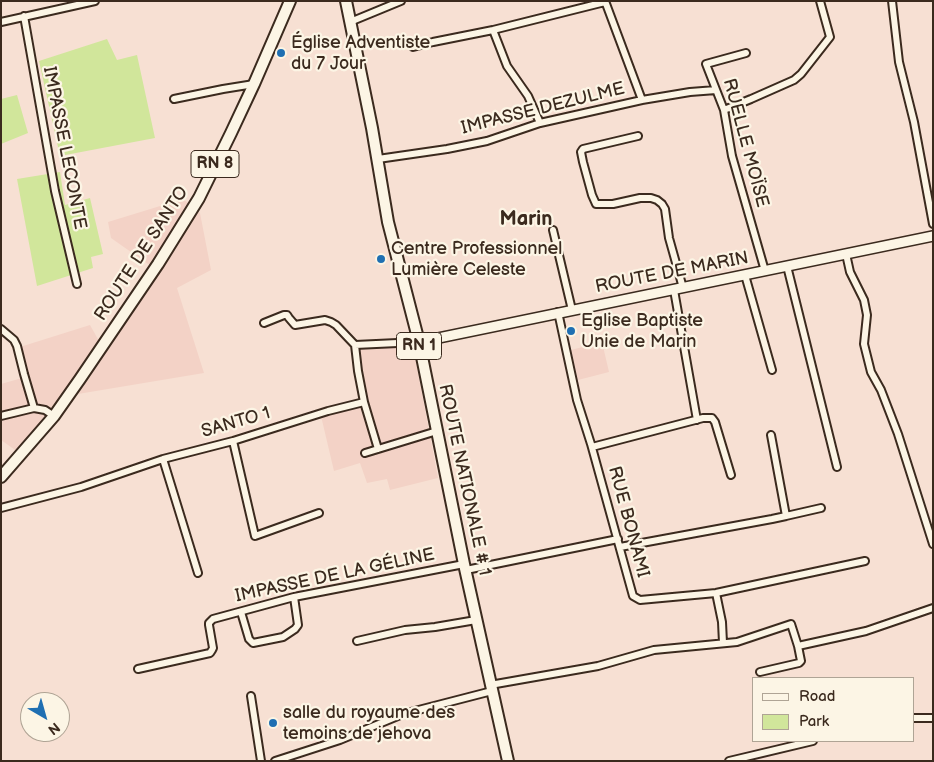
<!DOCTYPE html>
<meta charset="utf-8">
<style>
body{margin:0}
#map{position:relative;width:934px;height:762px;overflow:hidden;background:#f7e0d3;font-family:"Balsamiq Sans",sans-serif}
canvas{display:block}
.frame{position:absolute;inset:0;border:2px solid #3b2a1e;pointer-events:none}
.legend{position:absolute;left:752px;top:677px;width:162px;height:65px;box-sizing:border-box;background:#fcf5e5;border:1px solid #afa495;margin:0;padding:6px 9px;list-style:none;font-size:15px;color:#3b2a1e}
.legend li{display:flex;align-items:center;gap:10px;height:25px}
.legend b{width:25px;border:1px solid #afa495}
.north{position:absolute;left:20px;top:692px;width:50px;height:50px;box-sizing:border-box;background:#fcf5e5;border:1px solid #afa495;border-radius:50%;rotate:142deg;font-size:14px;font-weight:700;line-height:20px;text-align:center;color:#3b2a1e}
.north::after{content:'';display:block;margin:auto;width:18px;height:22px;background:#1f6fb2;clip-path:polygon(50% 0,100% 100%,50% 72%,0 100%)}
</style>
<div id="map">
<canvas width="934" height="762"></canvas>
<div class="frame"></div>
<ul class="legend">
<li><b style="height:6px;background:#fcf5e5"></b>Road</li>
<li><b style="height:14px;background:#d1e69b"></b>Park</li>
</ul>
<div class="north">N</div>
</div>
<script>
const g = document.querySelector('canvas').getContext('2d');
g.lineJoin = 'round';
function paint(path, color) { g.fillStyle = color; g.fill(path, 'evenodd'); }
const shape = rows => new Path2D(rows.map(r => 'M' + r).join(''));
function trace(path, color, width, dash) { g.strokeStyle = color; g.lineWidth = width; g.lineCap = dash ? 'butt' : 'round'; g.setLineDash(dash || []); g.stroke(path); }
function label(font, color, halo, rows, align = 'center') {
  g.font = font + ' "Balsamiq Sans",sans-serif'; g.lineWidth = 4.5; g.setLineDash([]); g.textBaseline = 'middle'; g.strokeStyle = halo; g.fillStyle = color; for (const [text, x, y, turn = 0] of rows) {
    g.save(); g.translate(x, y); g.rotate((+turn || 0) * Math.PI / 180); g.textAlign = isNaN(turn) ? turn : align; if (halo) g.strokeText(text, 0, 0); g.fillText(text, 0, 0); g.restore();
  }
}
const built = shape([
 [183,199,200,213,211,270,177,288,204,373,78,394,158,271,111,238,108,222],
 [90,325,99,341,47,416,18,452,1,440,1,384,22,378,20,347],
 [602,342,609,372,578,380,571,350],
 [356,346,413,346,438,478,390,490,387,479,367,483,360,463,334,471,321,416,365,402]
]);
const green = shape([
 [107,39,117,60,137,55,155,138,60,156,39,61],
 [17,95,28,133,1,144,1,99],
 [60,172,65,205,90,198,103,254,91,257,93,268,37,286,17,179]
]);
const street = shape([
 [605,1,642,100],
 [892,1,899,62,914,122,933,224],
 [24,16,55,191,77,284],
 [1,22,95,1],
 [350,22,401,1],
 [493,30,507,66,528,96,540,123],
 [413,47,433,42,493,30,605,2],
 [746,53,706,64,724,110,732,156,765,271],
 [174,99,223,89,254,84],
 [724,110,751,99,794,80,801,74,830,37,820,1],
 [638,136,583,149,581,152,583,162,592,195,596,204,613,204,640,198,651,198,657,200,662,204,665,209,669,238,683,288],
 [378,159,447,149,487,141,540,123,642,100,690,92,716,90],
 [553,230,572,310],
 [846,254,850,272,864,300,867,315,864,344,871,372,881,390,898,434,933,544],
 [787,266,837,467],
 [745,275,772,370],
 [674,290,697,420],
 [558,312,577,400,591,444,633,596,640,600,716,593,865,561],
 [264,323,284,315,287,315,289,318,295,325,325,320,331,322,336,325,355,345],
 [1,329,14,340,17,346,24,374,34,408,45,410,54,416],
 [364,402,378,449],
 [1,416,34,408],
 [233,441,255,536,319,513],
 [592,447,703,418,712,418,715,422,731,475],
 [365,453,437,431],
 [163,459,198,573],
 [1,508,81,487,163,459,233,441,328,411,364,402,358,371,355,345,419,342],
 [786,516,821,508],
 [620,547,772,519,786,516,771,435],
 [466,570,618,539],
 [716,593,722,622,723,643],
 [241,612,249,639,253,643,283,637,295,629,298,625,294,597],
 [357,641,405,630,435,627,476,620],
 [138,669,210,653,212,650,213,648,209,625,209,623,213,619,294,597,464,564],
 [760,672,799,663,801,661,798,646],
 [490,685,598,666,654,650,737,642,791,624,798,646,866,631,933,608],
 [251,696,261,761],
 [913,718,932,718],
 [275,761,340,740,403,714,492,691],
 [729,761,813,741]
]);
const secondary = shape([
 [419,342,933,236]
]);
const primary = shape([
 [346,1,372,128,388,222,419,342,464,564,508,761],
 [1,477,54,416,80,379,158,264,199,198,231,133,254,84,290,1]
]);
const markers = [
 [281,53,5,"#1f6fb2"],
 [381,259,5,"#1f6fb2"],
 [571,331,5,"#1f6fb2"],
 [273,723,5,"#1f6fb2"]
];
const shields = [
 [215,164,48],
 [419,346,45]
];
const shieldNames = [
 ["RN 8",215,164],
 ["RN 1",419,346]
];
const poiNames = [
 ["Église Adventiste",291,43],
 ["du 7 Jour",291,64],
 ["Centre Professionnel",391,249],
 ["Lumière Celeste",391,270],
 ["Eglise Baptiste",581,321],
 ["Unie de Marin",581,342],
 ["salle du royaume des",283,713],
 ["temoins de jehova",283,734]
];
const streetNames = [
 ["IMPASSE DEZULME",543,109,-14],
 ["RUELLE MOÏSE",745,143,75],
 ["IMPASSE LECONTE",64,148,79],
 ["ROUTE DE SANTO",142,254,-57],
 ["ROUTE DE MARIN",672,273,-11],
 ["SANTO 1",236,423,-16],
 ["ROUTE NATIONALE # 1",464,480,78],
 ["RUE BONAMI",628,522,75],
 ["IMPASSE DE LA GÉLINE",335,576,-12]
];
const quarterNames = [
 ["Marin",526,220]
];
paint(built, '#f3d2c6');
paint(green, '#d1e69b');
trace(street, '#3b2a1e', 10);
trace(secondary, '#3b2a1e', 12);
trace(primary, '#3b2a1e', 14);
trace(street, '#fcf5e5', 6);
trace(secondary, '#fcf5e5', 9);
trace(primary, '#fcf5e5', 10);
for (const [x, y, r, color] of markers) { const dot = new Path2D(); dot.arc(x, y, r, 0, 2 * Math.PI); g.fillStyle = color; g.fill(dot); trace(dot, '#fcf5e5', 2); }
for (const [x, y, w] of shields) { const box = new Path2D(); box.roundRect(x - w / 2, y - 13.5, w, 27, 4); g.fillStyle = '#fcf5e5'; g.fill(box); trace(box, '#3b2a1e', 1); }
label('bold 16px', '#3b2a1e', null, shieldNames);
label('18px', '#3b2a1e', '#fcf5e5', poiNames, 'left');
label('18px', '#3b2a1e', '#fcf5e5', streetNames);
label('bold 20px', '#3b2a1e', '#fcf5e5', quarterNames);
</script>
